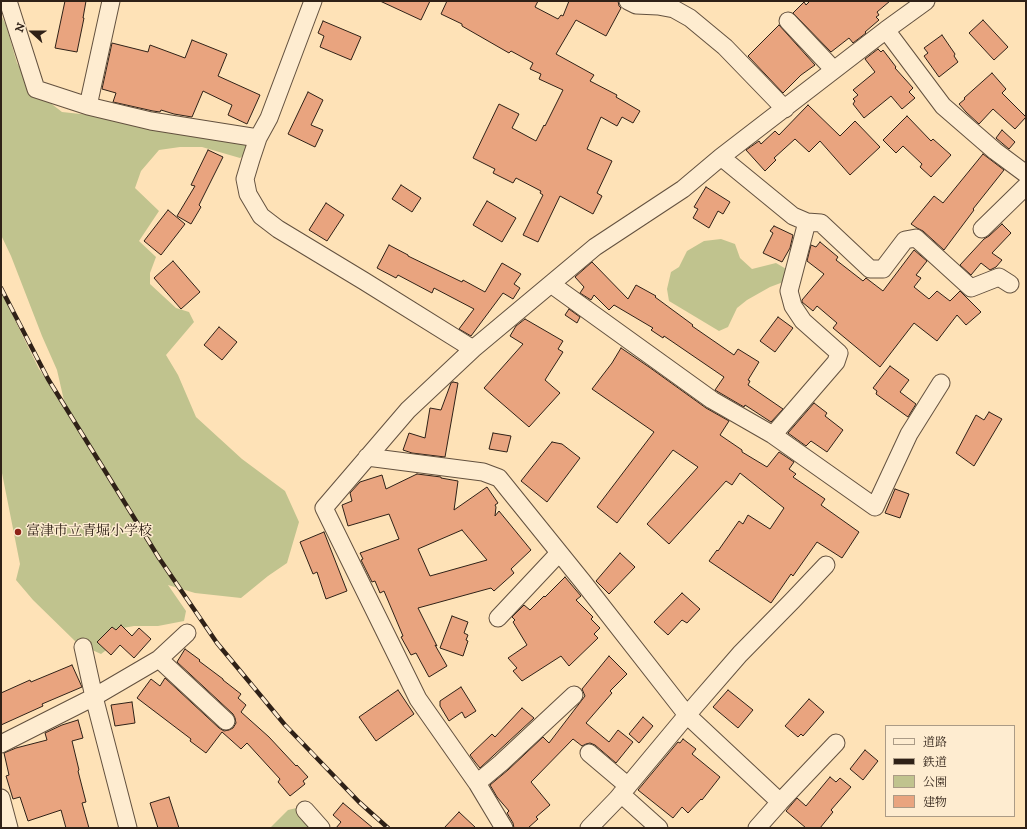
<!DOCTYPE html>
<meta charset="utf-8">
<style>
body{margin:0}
#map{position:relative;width:1027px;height:829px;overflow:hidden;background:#fee2b7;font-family:"IM FELL DW Pica","Noto Serif JP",serif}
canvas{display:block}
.frame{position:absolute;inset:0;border:2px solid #2f2117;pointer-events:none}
.legend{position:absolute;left:885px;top:725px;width:130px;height:92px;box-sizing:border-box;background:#feecd0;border:1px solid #ab9b86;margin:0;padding:5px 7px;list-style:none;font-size:12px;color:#2f2117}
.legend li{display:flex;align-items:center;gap:8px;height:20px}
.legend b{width:20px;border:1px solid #ab9b86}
.north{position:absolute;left:12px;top:12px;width:40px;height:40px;-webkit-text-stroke:3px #feecd0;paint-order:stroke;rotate:291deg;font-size:11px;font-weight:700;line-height:16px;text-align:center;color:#2f2117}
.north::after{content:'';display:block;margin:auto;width:14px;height:18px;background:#2f2117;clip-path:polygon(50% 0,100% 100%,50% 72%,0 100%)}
</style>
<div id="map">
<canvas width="1027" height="829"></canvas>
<div class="frame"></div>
<ul class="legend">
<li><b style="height:5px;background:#feecd0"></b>道路</li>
<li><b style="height:5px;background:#2f2117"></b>鉄道</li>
<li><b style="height:11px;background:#c0c38e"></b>公園</li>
<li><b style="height:11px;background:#e9a47f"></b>建物</li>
</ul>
<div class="north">N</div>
</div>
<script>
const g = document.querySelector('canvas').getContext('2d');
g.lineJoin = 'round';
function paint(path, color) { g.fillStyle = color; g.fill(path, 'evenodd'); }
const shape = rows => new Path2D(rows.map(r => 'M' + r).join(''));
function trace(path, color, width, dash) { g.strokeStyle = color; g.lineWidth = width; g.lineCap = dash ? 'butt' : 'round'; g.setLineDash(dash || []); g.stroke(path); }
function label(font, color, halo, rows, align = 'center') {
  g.font = font + ' "IM FELL DW Pica","Noto Serif JP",serif'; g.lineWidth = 3; g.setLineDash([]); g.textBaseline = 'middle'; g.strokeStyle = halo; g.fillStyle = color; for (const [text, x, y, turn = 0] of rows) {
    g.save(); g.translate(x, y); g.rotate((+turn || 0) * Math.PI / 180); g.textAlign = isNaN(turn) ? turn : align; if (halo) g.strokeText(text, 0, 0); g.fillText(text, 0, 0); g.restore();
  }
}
const green = shape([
 [1,15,6,25,17,63,35,91,62,112,118,118,244,138,248,152,240,158,202,147,180,147,159,150,141,171,135,188,159,211,139,241,156,257,150,273,150,284,176,308,189,312,194,322,166,355,178,375,196,417,242,459,285,491,299,522,287,563,268,576,241,598,195,593,168,585,186,611,184,621,158,626,134,626,112,630,109,648,101,654,77,643,33,600,16,580,20,564,1,468,1,286,13,316,39,369,65,405,57,370,42,336,11,256,1,235],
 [721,239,735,244,740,258,752,269,776,263,788,270,786,281,770,287,747,300,737,308,728,327,719,331,669,301,667,289,671,272,679,267,687,251,704,241],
 [305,806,318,828,270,828,288,810]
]);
const building = shape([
 [65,1,86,1,83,18,84,18,77,52,55,48,65,1],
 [380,1,430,1,421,20,380,1],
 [447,1,538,1,535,7,558,19,561,15,563,16,569,1,618,1,619,6,621,8,606,36,576,20,556,54,594,75,590,81,617,95,616,97,640,111,633,123,622,117,617,126,601,117,587,149,612,161,597,193,602,196,593,214,560,196,538,242,523,235,543,195,540,193,541,191,516,178,513,183,493,173,495,169,473,158,499,104,519,114,512,128,536,141,544,125,545,126,563,90,539,79,541,74,530,69,533,63,511,51,509,53,462,26,462,24,441,14,447,1],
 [810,1,890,1,877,12,879,15,876,17,879,20,865,32,866,33,853,43,849,38,831,52,793,13,804,2,806,5,810,1],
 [983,20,1008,47,994,60,969,33,983,20],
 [323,21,361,37,351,60,320,47,324,36,318,33,323,21],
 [779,25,815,65,801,75,783,93,748,56,779,25],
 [942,35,955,54,954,56,958,62,939,77,924,56,928,53,924,48,942,35],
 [192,40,227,54,218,76,260,95,247,124,228,115,232,105,203,91,192,117,174,114,161,110,160,112,153,111,113,102,116,93,102,89,112,43,148,52,150,45,185,58,192,40],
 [878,49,881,52,883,50,896,67,895,68,913,88,909,92,915,98,902,109,891,96,864,118,853,104,855,101,853,99,858,95,853,90,875,72,865,59,878,49],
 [992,73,1006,89,1002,93,1026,117,1015,129,993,109,979,124,966,112,959,104,965,99,964,98,992,73],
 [308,92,323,100,311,125,323,130,315,147,288,134,308,92],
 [808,105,840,136,855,121,880,147,850,175,820,141,809,152,795,139,774,158,776,160,765,171,746,150,759,141,761,144,775,131,779,135,808,105],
 [907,116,931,141,933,139,951,155,931,177,920,167,922,164,903,146,896,153,883,140,907,116],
 [1002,130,1015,142,1009,149,996,138,1002,130],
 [208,150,223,157,199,205,201,207,191,224,177,216,195,186,191,185,208,150],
 [983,154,1004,170,973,209,974,210,944,250,923,231,917,228,911,224,934,196,943,203,983,154],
 [401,185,421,198,412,212,392,199,401,185],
 [706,187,730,202,723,214,718,211,709,228,693,218,698,209,694,207,706,187],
 [487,201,516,218,502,242,473,225,487,201],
 [326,203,344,215,327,241,309,230,326,203],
 [168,210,185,224,161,255,144,241,168,210],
 [1002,224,1011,233,992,253,1002,260,996,267,990,270,981,263,971,275,960,265,984,239,989,236,1002,224],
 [774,226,793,235,790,248,782,262,763,253,773,233,770,231,774,226],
 [820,242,838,257,836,260,863,281,866,278,883,291,914,250,927,261,916,275,921,278,914,287,929,299,937,291,950,301,960,291,981,312,966,325,957,315,937,341,914,323,880,367,833,328,837,323,817,306,813,311,802,302,802,300,824,274,807,261,811,245,816,247,820,242],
 [389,245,408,255,408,256,462,282,463,280,485,292,502,263,521,274,514,284,520,288,513,299,503,293,471,336,459,329,474,309,434,288,432,293,398,275,396,278,377,268,389,245],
 [173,261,200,292,181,309,154,278,173,261],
 [592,262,628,299,636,285,656,296,655,297,693,325,692,326,734,355,738,349,759,362,748,380,750,381,748,385,783,409,771,422,745,405,744,407,715,390,724,377,664,336,663,338,651,330,653,328,614,305,609,310,594,295,591,300,580,293,584,287,575,277,592,262],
 [569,309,580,317,577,323,565,315,569,309],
 [778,317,793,328,775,352,760,341,778,317],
 [525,319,563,341,558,349,563,352,545,380,560,393,529,427,484,388,523,344,510,336,516,326,525,319],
 [219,327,237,342,222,360,204,345,219,327],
 [621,348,649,367,706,408,729,421,720,435,742,450,742,452,767,467,779,452,794,462,789,469,796,474,793,477,825,499,821,505,859,532,842,558,817,542,793,576,791,574,771,603,709,561,717,550,718,551,739,521,743,524,748,515,770,529,784,508,740,473,732,485,726,481,669,544,647,524,698,467,673,450,617,523,597,507,654,432,592,389,612,363,621,348],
 [890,366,909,380,900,392,916,404,908,417,876,394,877,391,873,388,890,366],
 [453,382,458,383,445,457,412,453,403,450,409,433,425,438,430,408,441,410,451,383,453,382],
 [814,403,827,413,825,416,843,430,827,452,811,441,806,446,788,433,814,403],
 [989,412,1002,419,974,466,956,453,976,415,984,420,989,412],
 [493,433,511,436,507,452,489,449,493,433],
 [552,442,562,444,580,458,547,502,521,481,552,442],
 [417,474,441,477,441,478,458,481,454,510,487,487,498,503,495,505,496,507,495,516,499,511,531,550,511,569,514,573,494,591,491,588,418,608,437,646,435,645,447,666,429,677,416,653,411,655,401,637,403,636,384,591,380,593,375,581,372,582,361,560,363,559,360,553,399,539,389,514,348,526,342,505,352,501,350,493,360,482,382,475,386,489,417,474],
 [462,530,487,560,430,576,418,549,462,530],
 [895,489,909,494,900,518,885,513,895,489],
 [324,532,347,591,326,599,317,572,313,574,300,542,324,532],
 [620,553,635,567,609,594,596,581,620,553],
 [565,577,581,596,576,600,593,617,591,619,600,628,594,634,598,638,569,666,561,656,522,681,513,671,517,668,508,658,527,645,513,622,515,620,512,617,524,605,530,610,544,596,545,597,565,577],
 [682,593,700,609,687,623,682,620,668,635,654,622,682,593],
 [452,616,468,622,464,633,468,635,466,640,468,641,463,656,440,648,452,616],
 [121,625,132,636,139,628,151,639,134,658,120,645,111,655,97,642,112,627,116,630,121,625],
 [185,649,200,660,199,661,223,679,223,680,241,694,238,698,246,705,241,712,269,737,296,766,297,765,308,777,303,781,305,784,290,796,278,782,280,779,247,743,241,749,222,732,206,753,190,741,191,739,137,698,151,679,160,686,165,678,219,728,224,731,229,730,233,728,236,723,235,718,233,714,177,662,185,649],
 [609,656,627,674,610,691,612,693,586,723,609,742,618,730,633,742,616,763,595,745,590,743,586,744,582,746,573,739,531,782,550,805,536,817,538,819,528,828,514,828,513,823,507,813,509,811,497,797,490,785,508,770,543,737,549,743,585,696,582,689,609,656],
 [72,665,82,687,42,704,43,706,1,725,1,693,30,680,31,682,72,665],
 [461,687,476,711,465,718,462,712,449,721,440,706,440,701,461,687],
 [398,690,414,714,376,741,359,717,398,690],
 [728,690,753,710,738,728,713,707,728,690],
 [809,699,824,712,803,736,801,734,798,737,785,726,809,699],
 [132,702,135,723,115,726,111,705,132,702],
 [522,708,534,718,494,755,480,768,475,762,470,755,492,734,495,737,522,708],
 [643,717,653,726,639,743,629,734,643,717],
 [78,720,83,738,72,741,79,770,78,771,86,802,82,803,89,828,66,828,61,810,28,821,20,797,13,799,6,776,9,775,4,753,16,748,47,740,45,733,62,725,78,720],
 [683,739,696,749,692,754,720,777,702,800,701,799,688,813,682,807,673,818,638,790,678,742,680,743,683,739],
 [865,750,878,761,863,780,850,769,865,750],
 [830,777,836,782,840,778,851,787,831,810,833,812,820,828,806,828,786,811,797,798,806,806,830,777],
 [169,797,179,828,158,828,150,803,169,797],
 [343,803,373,828,336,828,341,822,333,815,343,803],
 [459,812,476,828,444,828,459,812]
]);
const minor = shape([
 [8,1,36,89,88,106,151,121,258,138],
 [313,1,269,118,258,138,251,159,245,179,248,194,261,216,278,229,364,281,473,349],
 [628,1,636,5,658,6,674,9,690,18,725,47,785,109],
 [788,21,834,70],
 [886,30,943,106,995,151,1026,174],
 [88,106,111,1],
 [721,157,793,216,807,222,821,223,870,269,883,269,905,240,916,238,971,288,999,277,1010,284],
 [982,229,1026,186],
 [551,284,712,400,773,435,875,507,909,434,941,383],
 [773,435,836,362,839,353,803,321,793,306,789,291,807,222],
 [367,457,483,472,499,478,583,582,687,715,780,802],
 [498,618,559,553],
 [83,647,94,697,128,828],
 [159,659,226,721],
 [1,744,94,697,159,659,187,633],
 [589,753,628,786],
 [477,783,501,763,574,695],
 [621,794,659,828],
 [1,798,9,828],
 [305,810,321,828],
 [504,828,477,783,418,699,324,508,408,410,473,349,595,247,683,189,721,157,886,30,926,1],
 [589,828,617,799,687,715,740,654,793,600,826,565],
 [757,828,780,802,836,743]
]);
const rail = shape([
 [1,288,48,379,159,558,217,643,285,725,359,802,388,828]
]);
const markers = [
 [18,532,4,"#8f2418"]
];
const poiNames = [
 ["富津市立青堀小学校",26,532]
];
paint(green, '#c0c38e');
paint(building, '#e9a47f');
trace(building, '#2f2117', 1);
trace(minor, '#63513f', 19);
trace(minor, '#feecd0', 17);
trace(rail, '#2f2117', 4.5);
trace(rail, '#feecd0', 3, [9]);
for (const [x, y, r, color] of markers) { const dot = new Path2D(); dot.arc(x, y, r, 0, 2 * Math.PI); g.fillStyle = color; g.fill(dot); trace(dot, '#feecd0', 1.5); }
label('14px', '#2f2117', '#feecd0', poiNames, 'left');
</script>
